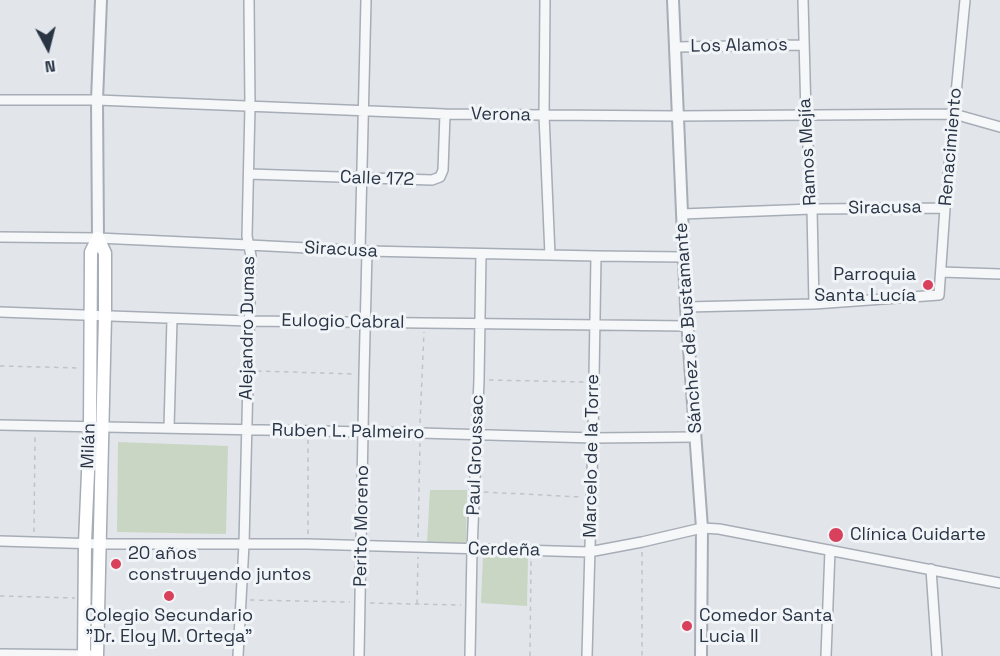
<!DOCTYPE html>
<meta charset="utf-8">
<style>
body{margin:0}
#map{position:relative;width:1000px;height:656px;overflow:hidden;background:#e2e6eb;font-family:"Space Grotesk",sans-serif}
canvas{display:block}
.north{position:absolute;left:18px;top:18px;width:60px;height:60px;-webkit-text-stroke:4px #f2f5f8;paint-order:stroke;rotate:173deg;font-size:16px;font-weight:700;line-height:24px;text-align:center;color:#293445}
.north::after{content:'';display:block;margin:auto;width:21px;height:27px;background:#293445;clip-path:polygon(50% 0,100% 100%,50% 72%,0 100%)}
</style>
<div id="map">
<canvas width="1000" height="656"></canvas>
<div class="north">N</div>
</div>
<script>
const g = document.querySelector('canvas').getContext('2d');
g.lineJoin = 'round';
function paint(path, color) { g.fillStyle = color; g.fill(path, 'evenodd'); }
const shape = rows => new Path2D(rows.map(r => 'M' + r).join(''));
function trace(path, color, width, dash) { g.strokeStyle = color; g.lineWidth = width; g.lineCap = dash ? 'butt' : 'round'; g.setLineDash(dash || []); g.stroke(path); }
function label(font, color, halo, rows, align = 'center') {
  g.font = font + ' "Space Grotesk",sans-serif'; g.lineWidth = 6; g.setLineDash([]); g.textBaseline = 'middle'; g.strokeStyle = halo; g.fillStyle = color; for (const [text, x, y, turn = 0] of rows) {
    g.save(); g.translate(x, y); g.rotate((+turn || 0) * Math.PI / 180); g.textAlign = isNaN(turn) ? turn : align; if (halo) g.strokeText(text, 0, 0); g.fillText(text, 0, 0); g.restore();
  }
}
const green = shape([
 [118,442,228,446,226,534,117,532],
 [430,490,467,490,466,544,427,543],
 [483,556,528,557,527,606,481,603]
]);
const path = shape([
 [0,366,81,368],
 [257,371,354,374],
 [489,380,584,382],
 [420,423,424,332],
 [484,492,581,497],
 [34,532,35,435],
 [308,534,308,440],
 [418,537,420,443],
 [642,552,642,656],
 [0,596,75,598],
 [250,600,350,602],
 [370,603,461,605],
 [417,604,418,557],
 [530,656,531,558]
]);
const minor = shape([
 [545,0,544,115,550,255],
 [803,0,806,115,812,209,814,304],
 [675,47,804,45],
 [0,100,97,100,445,114,544,115,677,116,954,114,1000,127],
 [249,174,432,180,440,177,443,170,445,114],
 [682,214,812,209,945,208],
 [0,237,98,238,249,245,367,251,596,256,683,257],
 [360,251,366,0],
 [941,272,1000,274],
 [686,307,814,304,939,295,945,208,965,0],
 [0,312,249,321,687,326],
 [0,425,420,433,593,438,695,437],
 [169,428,172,319],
 [0,541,99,544,308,544,589,552,642,542,702,528,719,529,1000,583],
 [931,569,937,656],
 [0,654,91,655],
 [238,656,244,544,251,256,247,236,250,106,249,0],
 [359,656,364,374,367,251],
 [470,656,472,550,479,380,481,254],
 [587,656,593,438,596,256],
 [826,656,830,550]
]);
const tertiary = shape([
 [673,0,686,307,702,528,701,656],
 [98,238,97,100,101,0]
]);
const secondary = shape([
 [84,656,85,543,90,426,91,252,98,238],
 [97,656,105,316,105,253,98,238]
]);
const markers = [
 [928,285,6,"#d8405b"],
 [836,535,8,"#d8405b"],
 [116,564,6,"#d8405b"],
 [169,596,6,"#d8405b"],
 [687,626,6,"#d8405b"]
];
const streetNames = [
 ["Los Alamos",739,46,-1],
 ["Verona",501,115,1],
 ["Renacimiento",951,147,-85],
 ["Ramos Mejía",808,152,-93],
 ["Calle 172",377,179,2],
 ["Siracusa",885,208,-1],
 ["Siracusa",341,250,3],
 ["Eulogio Cabral",343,322,1],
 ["Alejandro Dumas",248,328,-89],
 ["Sánchez de Bustamante",689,328,-94],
 ["Ruben L. Palmeiro",348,432,1],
 ["Milán",89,446,-88],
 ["Paul Groussac",476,455,-88],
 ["Marcelo de la Torre",592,456,-89],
 ["Perito Moreno",362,526,-89],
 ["Cerdeña",504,550,1]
];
const poiNames = [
 ["Parroquia",916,275,"right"],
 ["Santa Lucía",916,296,"right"],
 ["Clínica Cuidarte",850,535],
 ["20 años",128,554],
 ["construyendo juntos",128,575],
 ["Colegio Secundario",169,616,"center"],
 ["\"Dr. Eloy M. Ortega\"",169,637,"center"],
 ["Comedor Santa",699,616],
 ["Lucia II",699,637]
];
paint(green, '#c8d6c3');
trace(minor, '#a7adb6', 12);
trace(tertiary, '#a7adb6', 14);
trace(secondary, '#a7adb6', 15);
trace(path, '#c0c4ca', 1.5, [4.5, 4.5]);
trace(minor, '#f5f7f9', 9);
trace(tertiary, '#f5f7f9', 10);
trace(secondary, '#fff', 12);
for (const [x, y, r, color] of markers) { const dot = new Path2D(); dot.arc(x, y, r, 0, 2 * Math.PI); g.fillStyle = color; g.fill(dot); trace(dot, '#f2f5f8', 2); }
label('18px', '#293445', '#f2f5f8', streetNames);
label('18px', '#293445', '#f2f5f8', poiNames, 'left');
</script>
